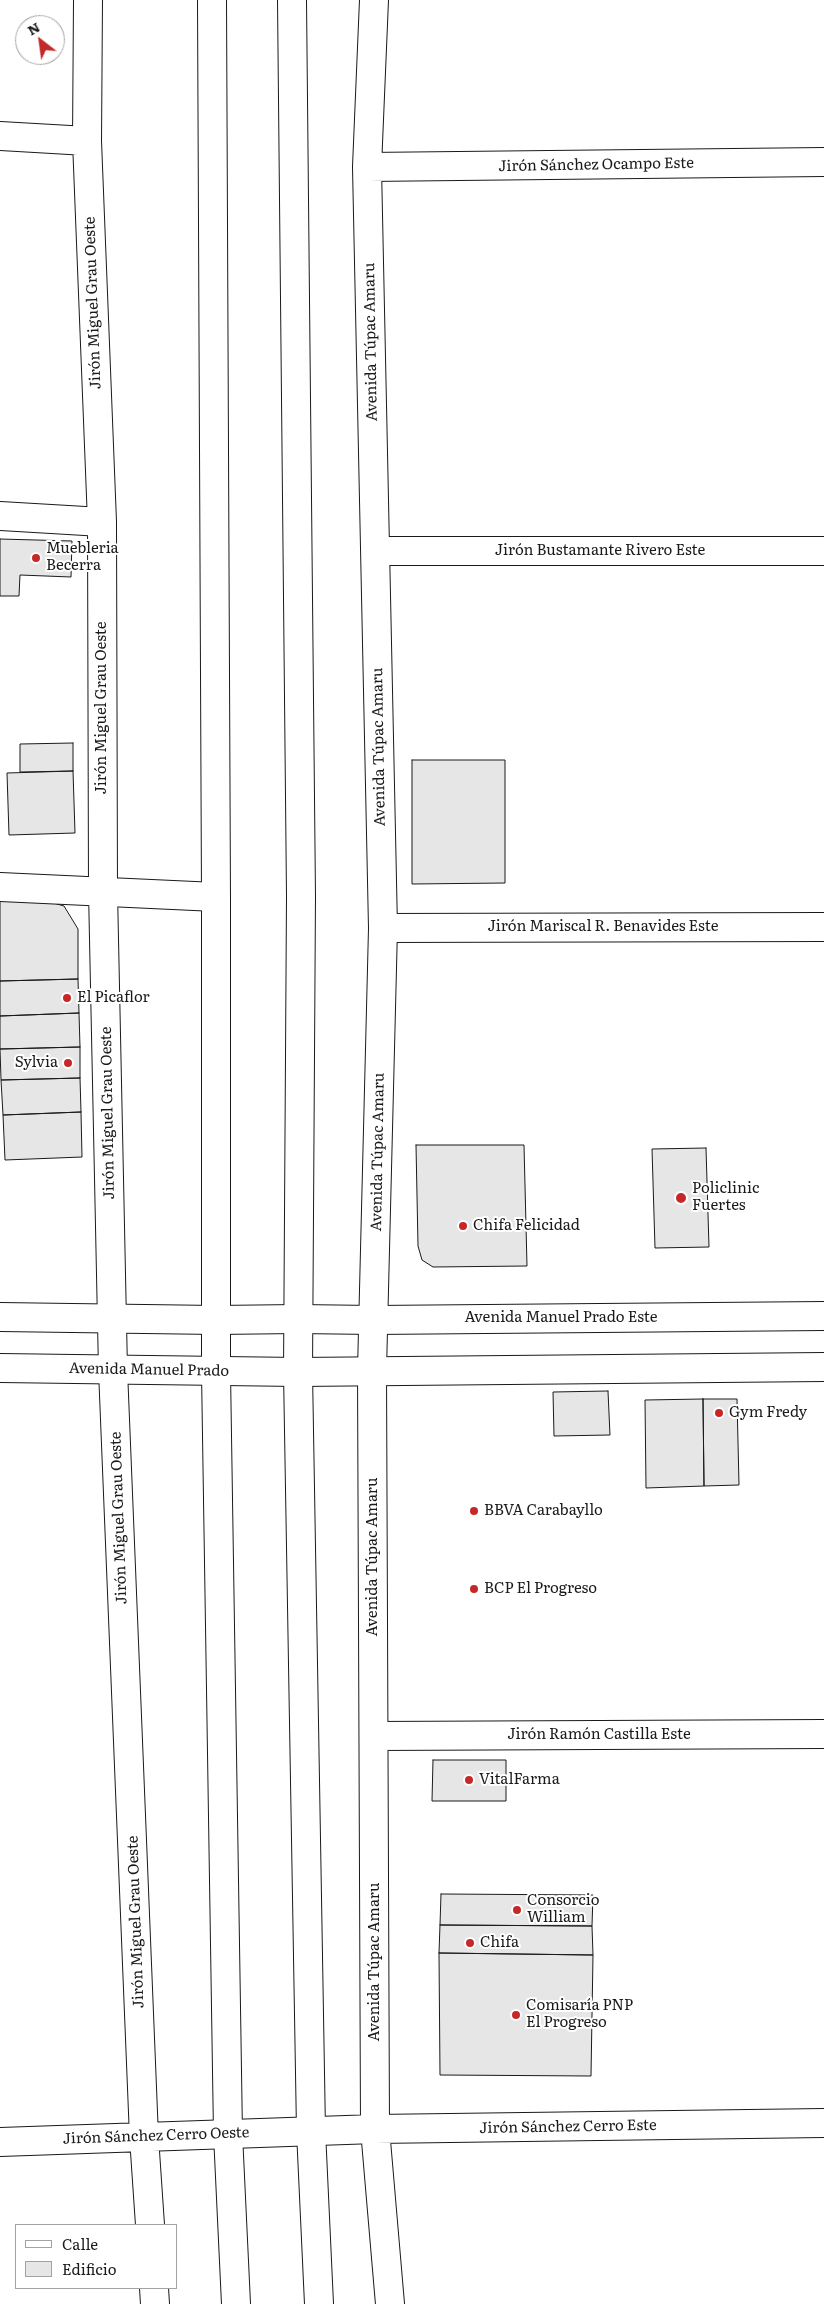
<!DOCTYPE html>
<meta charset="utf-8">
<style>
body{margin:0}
#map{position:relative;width:824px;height:2304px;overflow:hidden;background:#fff;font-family:Literata,serif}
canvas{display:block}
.legend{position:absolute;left:15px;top:2224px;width:162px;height:65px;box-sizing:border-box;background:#fff;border:1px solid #a3a3a3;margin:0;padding:6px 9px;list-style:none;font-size:15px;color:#1a1a1a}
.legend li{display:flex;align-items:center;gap:10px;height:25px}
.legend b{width:25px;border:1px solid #a3a3a3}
.north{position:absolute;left:15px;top:15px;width:50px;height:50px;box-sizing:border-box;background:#fff;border:1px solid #a3a3a3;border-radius:50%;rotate:330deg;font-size:14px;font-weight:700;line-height:20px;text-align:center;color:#1a1a1a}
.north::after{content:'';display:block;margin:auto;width:18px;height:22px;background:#c62828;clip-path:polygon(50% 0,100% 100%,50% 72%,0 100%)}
</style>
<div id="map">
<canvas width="824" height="2304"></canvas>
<ul class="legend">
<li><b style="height:6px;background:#fff"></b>Calle</li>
<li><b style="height:14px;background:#e6e6e6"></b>Edificio</li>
</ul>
<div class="north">N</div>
</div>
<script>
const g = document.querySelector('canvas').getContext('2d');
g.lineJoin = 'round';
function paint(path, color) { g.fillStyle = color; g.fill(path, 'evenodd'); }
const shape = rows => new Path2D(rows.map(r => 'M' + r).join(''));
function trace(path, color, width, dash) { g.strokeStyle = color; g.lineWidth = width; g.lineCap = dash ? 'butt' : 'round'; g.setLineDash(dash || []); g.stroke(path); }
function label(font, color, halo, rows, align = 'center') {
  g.font = font + ' Literata,serif'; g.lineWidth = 4; g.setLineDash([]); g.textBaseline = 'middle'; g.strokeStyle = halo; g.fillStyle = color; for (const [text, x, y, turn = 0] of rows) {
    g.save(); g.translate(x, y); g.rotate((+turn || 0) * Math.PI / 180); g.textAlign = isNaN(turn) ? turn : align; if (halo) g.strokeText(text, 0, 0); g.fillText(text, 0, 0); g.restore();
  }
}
const building = shape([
 [0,539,72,541,71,577,20,575,19,596,0,596,0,539],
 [73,743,73,771,20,772,20,744,73,743],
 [412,760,505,760,505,883,412,884,412,760],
 [73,771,75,833,9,835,7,773,73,771],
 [33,897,64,906,78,929,78,979,0,981,0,898,33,897],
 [78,979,79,1013,0,1016,0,981,78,979],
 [79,1013,80,1047,0,1049,0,1016,79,1013],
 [80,1047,80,1078,1,1080,0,1049,80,1047],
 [80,1078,81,1112,3,1115,1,1080,80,1078],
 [81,1112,82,1157,5,1160,3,1115,81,1112],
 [416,1145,524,1145,527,1266,433,1267,422,1260,418,1246,416,1145],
 [706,1148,709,1247,655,1248,652,1149,706,1148],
 [608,1391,610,1435,554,1436,553,1392,608,1391],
 [703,1399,704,1486,646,1488,645,1400,703,1399],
 [703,1399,737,1399,739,1485,704,1486,703,1399],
 [433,1760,506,1760,506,1801,432,1801,433,1760],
 [441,1894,593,1895,592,1926,440,1925,441,1894],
 [440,1925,592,1926,593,1955,439,1953,440,1925],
 [439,1953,593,1955,591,2076,440,2075,439,1953]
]);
const minor = shape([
 [88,0,87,141,102,522,103,891,113,1370,144,2137,150,2225],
 [374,0,367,167,383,928,372,1370,375,2129,390,2304],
 [0,136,87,141],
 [367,167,824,162],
 [0,516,102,522],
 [376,551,824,551],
 [0,887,216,897],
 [383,928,824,927],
 [375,1736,824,1734],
 [0,2142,375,2129,824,2123],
 [154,2288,155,2304]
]);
const tertiary = shape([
 [298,1319,374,1320,824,1316],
 [298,1372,824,1367]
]);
const secondary = shape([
 [0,1317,216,1320,298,1319],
 [0,1368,298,1372]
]);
const trunk = shape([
 [212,0,216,897,216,1372,228,2134,236,2304],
 [292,0,301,896,298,1372,311,2131,319,2304]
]);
const markers = [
 [36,558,5,"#c62828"],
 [67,998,5,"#c62828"],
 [68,1063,5,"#c62828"],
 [681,1198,6,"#c62828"],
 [463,1226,5,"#c62828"],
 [719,1413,5,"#c62828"],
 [474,1511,5,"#c62828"],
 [474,1589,5,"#c62828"],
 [469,1780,5,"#c62828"],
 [517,1910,5,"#c62828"],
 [470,1943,5,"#c62828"],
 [516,2015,5,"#c62828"]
];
const streetNames = [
 ["Jirón Sánchez Ocampo Este",596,165,-1],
 ["Jirón Miguel Grau Oeste",93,303,-92],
 ["Avenida Túpac Amaru",371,342,-91],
 ["Jirón Bustamante Rivero Este",600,551],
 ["Jirón Miguel Grau Oeste",102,708,-90],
 ["Avenida Túpac Amaru",379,747,-91],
 ["Jirón Mariscal R. Benavides Este",603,927],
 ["Jirón Miguel Grau Oeste",108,1113,-91],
 ["Avenida Túpac Amaru",378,1152,-89],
 ["Avenida Manuel Prado Este",561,1318],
 ["Avenida Manuel Prado",149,1370,1],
 ["Jirón Miguel Grau Oeste",119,1518,-92],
 ["Avenida Túpac Amaru",373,1557,-90],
 ["Jirón Ramón Castilla Este",599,1735],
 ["Jirón Miguel Grau Oeste",136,1922,-92],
 ["Avenida Túpac Amaru",375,1962,-90],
 ["Jirón Sánchez Cerro Este",568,2127,-1],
 ["Jirón Sánchez Cerro Oeste",156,2136,-2]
];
const poiNames = [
 ["Muebleria",46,549],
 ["Becerra",46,566],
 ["El Picaflor",77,998],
 ["Sylvia",58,1063,"right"],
 ["Policlinic",692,1189],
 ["Fuertes",692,1206],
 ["Chifa Felicidad",473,1226],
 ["Gym Fredy",729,1413],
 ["BBVA Carabayllo",484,1511],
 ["BCP El Progreso",484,1589],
 ["VitalFarma",479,1780],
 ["Consorcio",527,1901],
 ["William",527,1918],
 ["Chifa",480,1943],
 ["Comisaría PNP",526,2006],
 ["El Progreso",526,2023]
];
paint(building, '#e6e6e6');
trace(building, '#1a1a1a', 1);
trace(minor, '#1a1a1a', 30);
trace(tertiary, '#1a1a1a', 30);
trace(secondary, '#1a1a1a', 30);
trace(trunk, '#1a1a1a', 30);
trace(minor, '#fff', 28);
trace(tertiary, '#fff', 28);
trace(secondary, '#fff', 28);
trace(trunk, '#fff', 28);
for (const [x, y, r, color] of markers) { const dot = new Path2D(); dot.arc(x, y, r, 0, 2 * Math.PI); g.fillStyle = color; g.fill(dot); trace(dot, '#fff', 2); }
label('15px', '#1a1a1a', '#fff', streetNames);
label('15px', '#1a1a1a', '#fff', poiNames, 'left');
</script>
